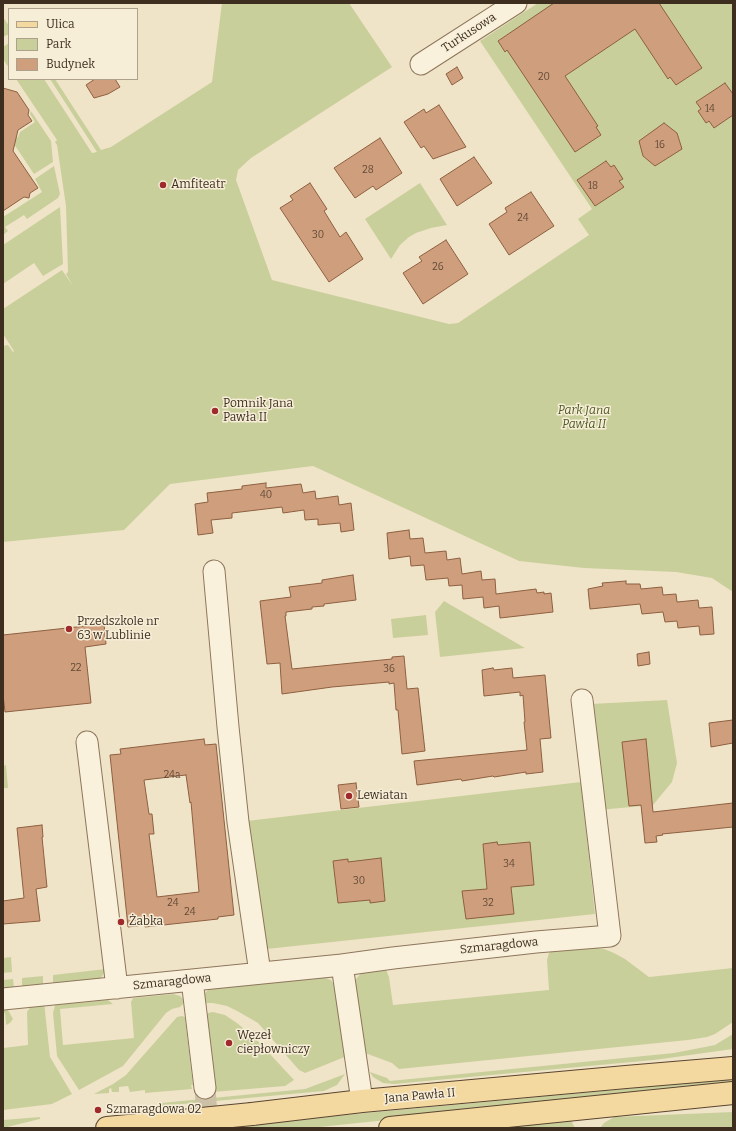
<!DOCTYPE html>
<meta charset="utf-8">
<style>
body{margin:0}
#map{position:relative;width:736px;height:1131px;overflow:hidden;background:#f0e4c8;font-family:Bitter,serif}
canvas{display:block}
.frame{position:absolute;inset:0;border:4px solid #3d2e20;pointer-events:none}
.legend{position:absolute;left:8px;top:8px;width:130px;height:72px;box-sizing:border-box;background:#f7eed8;border:1px solid #ada18e;margin:0;padding:5px 7px;list-style:none;font-size:12px;color:#3d2e20}
.legend li{display:flex;align-items:center;gap:8px;height:20px}
.legend b{width:20px;border:1px solid #ada18e}
</style>
<div id="map">
<canvas width="736" height="1131"></canvas>
<div class="frame"></div>
<ul class="legend">
<li><b style="height:5px;background:#f3d9a0"></b>Ulica</li>
<li><b style="height:11px;background:#c9cf9b"></b>Park</li>
<li><b style="height:11px;background:#cf9f7d"></b>Budynek</li>
</ul>
</div>
<script>
const g = document.querySelector('canvas').getContext('2d');
g.lineJoin = 'round';
function paint(path, color) { g.fillStyle = color; g.fill(path, 'evenodd'); }
const shape = rows => new Path2D(rows.map(r => 'M' + r).join(''));
function trace(path, color, width, dash) { g.strokeStyle = color; g.lineWidth = width; g.lineCap = dash ? 'butt' : 'round'; g.setLineDash(dash || []); g.stroke(path); }
function label(font, color, halo, rows, align = 'center') {
  g.font = font + ' Bitter,serif'; g.lineWidth = 3; g.setLineDash([]); g.textBaseline = 'middle'; g.strokeStyle = halo; g.fillStyle = color; for (const [text, x, y, turn = 0] of rows) {
    g.save(); g.translate(x, y); g.rotate((+turn || 0) * Math.PI / 180); g.textAlign = isNaN(turn) ? turn : align; if (halo) g.strokeText(text, 0, 0); g.fillText(text, 0, 0); g.restore();
  }
}
const green = shape([
 [222,3,349,3,392,67,251,158,238,170,236,180,272,280,449,324,458,323,589,235,578,219,592,209,480,41,538,3,733,3,733,592,712,578,676,572,584,568,519,561,313,466,170,484,124,530,3,542,3,346,8,345,13,352,14,351,3,334,3,309,62,270,73,286,66,274,68,272,66,206,57,145,55,142,57,140,16,79,44,79,92,153,97,152,50,79,55,79,101,150,111,147,212,82],
 [3,17,9,26,9,34,3,37],
 [9,43,9,68,3,59,3,47],
 [31,111,51,141,53,162,34,174,12,141,18,137,20,132,35,122,30,114],
 [54,166,60,194,58,198,27,219,24,215,5,227,8,231,3,235,3,217,42,192,35,179],
 [420,183,447,225,431,228,416,233,409,237,400,245,391,259,365,219],
 [60,207,63,264,43,276,34,263,3,284,3,245],
 [444,601,482,623,525,648,440,657,435,612],
 [426,615,428,635,393,638,391,619],
 [667,700,677,763,672,782,653,805,599,810,591,704],
 [6,765,8,788,3,788,3,766],
 [581,782,595,914,257,950,238,822],
 [590,947,604,949,614,953,625,959,649,977,733,968,733,1022,715,1034,707,1037,688,1040,399,1069,392,1063,365,1053,355,986,356,979,364,970,383,968,386,970,389,977,393,1005,549,990,547,960,549,953,552,951],
 [11,957,12,972,3,973,3,958],
 [106,969,101,978,98,981,53,987,53,975],
 [43,976,43,987,22,988,22,978],
 [323,977,331,980,337,990,347,1056,305,1073,299,1070,258,1023,239,1012,227,1006,213,1003,203,1003,203,998,205,993,212,986],
 [13,979,14,988,3,991,3,980],
 [173,994,180,996,183,999,183,1004,180,1007,172,1009,166,1013,123,1066,79,1090,57,1056,53,1013,55,1005,108,1000,113,1004,60,1009,63,1045,134,1038,131,1002,133,998],
 [44,1002,50,1057,72,1094,52,1104,3,1110,3,1048,28,1045,27,1012,31,1006],
 [3,1007,8,1010,13,1019,10,1023,6,1025,5,1013,3,1013],
 [213,1012,225,1015,237,1023,257,1040,294,1080,285,1086,213,1092,204,1018,208,1013],
 [182,1016,185,1017,193,1085,191,1085,192,1089,145,1093,145,1090,130,1092,128,1086,119,1087,119,1092,112,1092,111,1088,109,1089,109,1093,94,1094,113,1084,126,1075,177,1017],
 [733,1034,733,1049,654,1060,394,1084,383,1083,373,1077,370,1072,387,1078,390,1081,674,1053,715,1045],
 [345,1074,337,1085,324,1091,161,1106,161,1103,305,1089],
 [733,1079,733,1084,310,1128,203,1128],
 [733,1112,733,1128,600,1128,604,1123,614,1117],
 [40,1117,40,1119,3,1128,3,1120],
 [571,1120,575,1128,496,1128]
]);
const building = shape([
 [554,3,659,3,702,68,676,85,670,77,668,79,635,29,565,76,598,126,596,127,601,135,575,152,507,50,505,52,498,41,554,3],
 [457,67,463,78,452,85,446,74,457,67],
 [95,79,115,79,120,87,108,94,94,98,86,85,95,79],
 [725,83,733,94,733,115,714,128,709,121,706,123,698,111,701,109,696,102,725,83],
 [3,88,17,92,29,110,28,115,32,121,18,130,13,151,38,188,30,193,29,198,24,197,3,211,3,88],
 [439,105,466,147,433,159,424,146,421,148,404,122,424,109,426,113,439,105],
 [664,123,677,133,682,149,655,166,643,156,639,141,664,123],
 [380,138,402,173,376,190,373,186,355,198,334,168,380,138],
 [474,157,492,183,457,206,440,179,474,157],
 [606,161,611,167,614,165,623,179,619,181,624,187,595,206,577,180,606,161],
 [310,183,327,209,324,211,340,237,346,232,363,259,329,282,280,208,293,200,290,196,310,183],
 [531,192,554,226,509,255,489,224,507,212,505,208,531,192],
 [446,240,468,274,423,304,403,273,422,261,419,257,446,240],
 [266,483,266,488,301,484,303,493,315,491,316,499,338,496,339,505,351,503,354,530,341,532,340,523,318,525,318,519,305,520,304,510,283,513,282,507,232,513,232,518,211,520,213,533,198,535,195,504,208,502,207,493,242,489,242,486,266,483],
 [409,530,410,539,423,538,425,553,446,551,447,560,460,558,462,574,481,571,482,580,495,579,496,594,536,589,537,593,544,592,544,594,551,593,553,612,500,618,499,606,484,608,483,597,463,599,462,585,449,586,448,578,426,580,424,565,411,566,410,556,389,559,387,533,409,530],
 [353,575,356,600,324,604,324,606,312,607,312,609,286,612,286,616,285,616,292,669,392,659,392,657,404,656,407,689,418,688,425,751,402,754,398,710,396,710,394,683,389,684,389,682,332,687,282,694,280,663,267,664,260,601,291,597,289,587,322,583,322,580,353,575],
 [626,581,626,584,640,584,641,589,662,587,663,595,676,594,677,602,698,600,699,608,712,607,714,634,700,635,699,626,678,628,677,621,665,622,663,612,642,614,640,604,590,609,588,589,603,586,602,583,626,581],
 [104,624,106,644,85,647,91,703,5,712,3,695,3,635,104,624],
 [649,652,650,664,638,666,637,654,649,652],
 [493,668,494,670,512,668,513,678,545,675,551,738,540,739,543,772,526,774,526,772,494,777,493,776,462,781,461,779,417,785,414,761,527,750,524,722,525,722,523,695,520,696,520,692,484,696,482,670,493,668],
 [733,720,733,743,711,747,709,723,733,720],
 [204,739,205,745,216,744,234,915,218,917,218,919,145,927,144,925,128,927,110,755,121,754,120,749,204,739],
 [186,775,190,803,191,802,199,892,157,897,149,834,154,834,152,814,149,814,144,780,186,775],
 [646,739,653,812,733,803,733,827,662,834,663,835,656,836,657,842,645,843,641,805,629,806,622,742,646,739],
 [356,783,359,807,341,809,338,785,356,783],
 [42,825,43,837,42,837,47,887,36,889,40,921,3,924,3,901,24,898,17,828,42,825],
 [497,842,498,845,530,842,534,885,511,887,514,914,466,919,462,891,487,889,483,844,497,842],
 [381,858,385,901,370,903,370,900,338,903,333,861,348,859,348,862,381,858]
]);
const minorTunnel = shape([
 [205,1088,208,1128]
]);
const minor = shape([
 [421,64,516,3],
 [214,571,228,727,238,822,260,973],
 [87,742,117,988],
 [342,965,362,1101],
 [192,980,205,1088],
 [3,999,342,965,393,958,536,942,610,936,582,700]
]);
const major = shape([
 [252,1114,362,1101,626,1077,733,1068],
 [107,1128,161,1123],
 [390,1128,733,1093]
]);
const majorBridge = shape([
 [161,1123,252,1114]
]);
const markers = [
 [163,185,4,"#9e2a2b"],
 [215,411,4,"#9e2a2b"],
 [69,629,4,"#9e2a2b"],
 [349,796,4,"#9e2a2b"],
 [121,922,4,"#9e2a2b"],
 [229,1043,4,"#9e2a2b"],
 [98,1110,4,"#9e2a2b"]
];
const numberNames = [
 ["20",544,77],
 ["14",710,109],
 ["16",660,145],
 ["28",368,170],
 ["18",593,186],
 ["24",523,218],
 ["30",318,235],
 ["26",438,267],
 ["40",266,495],
 ["22",76,668],
 ["36",389,669],
 ["24a",172,775],
 ["34",509,864],
 ["30",359,881],
 ["24",173,903],
 ["32",488,903],
 ["24",190,912]
];
const streetNames = [
 ["Turkusowa",469,33,-33],
 ["Szmaragdowa",499,946,-6],
 ["Szmaragdowa",172,982,-6],
 ["Jana Pawła II",420,1096,-5]
];
const poiNames = [
 ["Amfiteatr",171,185],
 ["Pomnik Jana",223,404],
 ["Pawła II",223,418],
 ["Przedszkole nr",77,622],
 ["63 w Lublinie",77,636],
 ["Lewiatan",357,796],
 ["Żabka",129,922],
 ["Węzeł",237,1036],
 ["ciepłowniczy",237,1050],
 ["Szmaragdowa 02",106,1110]
];
const parkNames = [
 ["Park Jana",584,411],
 ["Pawła II",584,425]
];
paint(green, '#c9cf9b');
paint(building, '#cf9f7d');
trace(building, '#8d5f41', 1);
trace(minorTunnel, '#ccc0a6', 21, [21, 10]);
trace(minor, '#8d765c', 23);
trace(major, '#5b4430', 24);
trace(minor, '#faf1dc', 21);
trace(major, '#f3d9a0', 22);
trace(majorBridge, '#5b4430', 24, []);
trace(majorBridge, '#f3d9a0', 22);
for (const [x, y, r, color] of markers) { const dot = new Path2D(); dot.arc(x, y, r, 0, 2 * Math.PI); g.fillStyle = color; g.fill(dot); trace(dot, '#f7eed8', 1.5); }
label('10px', '#624a37', null, numberNames);
label('12px', '#3d2e20', '#f7eed8', streetNames);
label('12px', '#3d2e20', '#f7eed8', poiNames, 'left');
label('italic 12px', '#4d5a26', '#f7eed8', parkNames);
</script>
